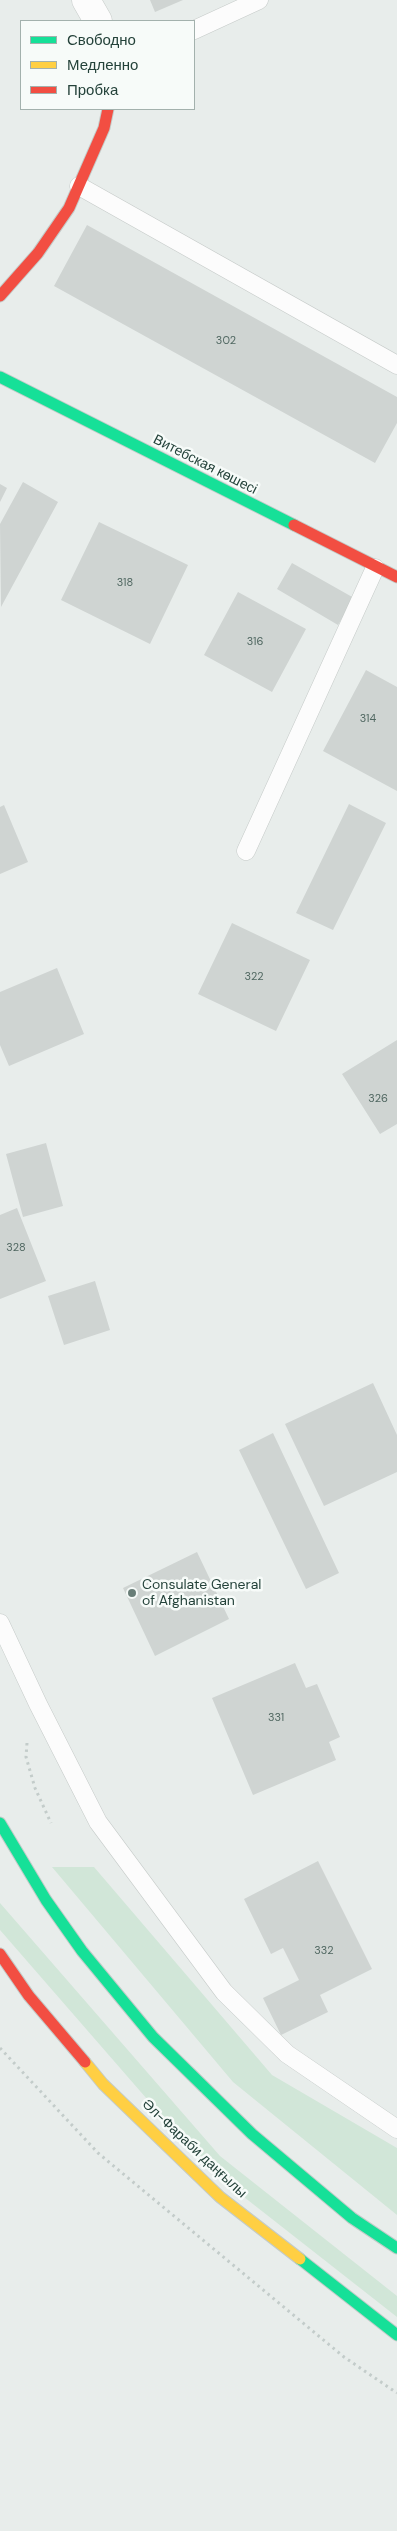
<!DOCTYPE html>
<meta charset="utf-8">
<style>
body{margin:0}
#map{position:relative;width:397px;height:2531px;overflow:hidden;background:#e8edeb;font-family:"DM Sans",sans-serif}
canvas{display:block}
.legend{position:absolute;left:20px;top:20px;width:175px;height:90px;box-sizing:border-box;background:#f7fbf9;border:1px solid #a3b1ad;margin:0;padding:6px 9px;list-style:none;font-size:15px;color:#24423a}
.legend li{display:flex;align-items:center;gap:10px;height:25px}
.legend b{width:25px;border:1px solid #a3b1ad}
</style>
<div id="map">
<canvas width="397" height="2531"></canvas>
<ul class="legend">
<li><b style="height:6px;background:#16e098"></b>Свободно</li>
<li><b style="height:6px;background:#ffcf43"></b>Медленно</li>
<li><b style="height:6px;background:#f24e42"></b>Пробка</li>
</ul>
</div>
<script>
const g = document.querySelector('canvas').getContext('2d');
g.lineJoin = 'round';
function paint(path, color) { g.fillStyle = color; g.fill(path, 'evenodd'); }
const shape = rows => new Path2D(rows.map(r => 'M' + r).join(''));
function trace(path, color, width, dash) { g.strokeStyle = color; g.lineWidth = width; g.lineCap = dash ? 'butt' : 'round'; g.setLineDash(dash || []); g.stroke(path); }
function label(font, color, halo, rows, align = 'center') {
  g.font = font + ' "DM Sans",sans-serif'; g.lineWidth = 5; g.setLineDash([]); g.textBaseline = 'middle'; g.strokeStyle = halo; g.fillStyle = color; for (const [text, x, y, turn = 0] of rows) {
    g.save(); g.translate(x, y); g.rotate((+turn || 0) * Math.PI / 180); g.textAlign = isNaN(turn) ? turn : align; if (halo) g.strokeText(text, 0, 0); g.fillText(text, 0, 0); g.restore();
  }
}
const green = shape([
 [52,1867,94,1867,272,2075,397,2148,397,2215,233,2082],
 [0,1903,220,2156,397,2296,397,2317,207,2168,0,1930]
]);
const building = shape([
 [150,0,183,0,155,12],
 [87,225,397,397,397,423,375,463,54,286],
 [23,482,58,502,1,607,0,524],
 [0,484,7,488,0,502],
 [99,522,188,565,150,644,61,600],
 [292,563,354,598,338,625,277,589],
 [238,592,306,629,272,692,204,655],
 [366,670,397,687,397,791,323,751],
 [349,804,386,823,333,930,296,913],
 [4,805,28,862,0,874,0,807],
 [232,923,310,960,276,1031,198,994],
 [57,968,84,1034,9,1066,0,1045,0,992],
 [397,1040,397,1124,380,1134,342,1074],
 [46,1143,63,1206,23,1217,6,1154],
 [17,1208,46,1281,0,1299,0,1215],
 [95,1281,110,1330,64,1345,48,1296],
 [373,1383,397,1435,397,1472,324,1506,285,1424],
 [273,1433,339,1573,306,1589,239,1450],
 [197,1552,229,1619,155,1656,123,1588],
 [295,1663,306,1688,317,1684,340,1737,329,1742,336,1760,253,1795,212,1698],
 [318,1861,372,1969,320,1995,328,2012,281,2035,263,1998,299,1980,283,1948,271,1954,244,1899]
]);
const path = shape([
 [27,1743,26,1757,35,1788,51,1823],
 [0,2048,98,2153,344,2357,397,2393]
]);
const lane = shape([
 [194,30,259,0],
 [79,186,397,365],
 [246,851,375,568],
 [0,1623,38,1704,98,1822,224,1992,287,2054,397,2129]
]);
const street = shape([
 [86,0,98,21]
]);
const fast = shape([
 [0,377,294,525],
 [0,1823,46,1900,82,1951,153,2037,252,2134,352,2218,397,2248],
 [300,2259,397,2335]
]);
const slow = shape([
 [85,2062,103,2084,220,2197,300,2259]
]);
const jam = shape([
 [0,296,38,253,69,208,104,128,108,109],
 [294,525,397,577],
 [0,1954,29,1996,85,2062]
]);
const markers = [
 [132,1593,5,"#697e78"]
];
const numberNames = [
 ["302",226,341],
 ["318",125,583],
 ["316",255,642],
 ["314",368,719],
 ["322",254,977],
 ["326",378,1099],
 ["328",16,1248],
 ["331",276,1718],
 ["332",324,1951]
];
const streetNames = [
 ["Витебская көшесі",205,465,27],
 ["Әл-Фараби даңғылы",194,2149,43]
];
const poiNames = [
 ["Consulate General",142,1585],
 ["of Afghanistan",142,1601]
];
paint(green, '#d1e6d8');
paint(building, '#cfd4d2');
trace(lane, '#c5cac8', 19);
trace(street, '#c5cac8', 29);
trace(fast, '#c3cbc8', 13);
trace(slow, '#c3cbc8', 13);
trace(jam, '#c3cbc8', 13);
trace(path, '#c3ccca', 3, [2.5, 4]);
trace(lane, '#fcfcfc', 18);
trace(street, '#fcfcfc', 28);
trace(fast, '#16e098', 11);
trace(slow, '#ffcf43', 11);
trace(jam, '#f24e42', 11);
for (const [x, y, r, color] of markers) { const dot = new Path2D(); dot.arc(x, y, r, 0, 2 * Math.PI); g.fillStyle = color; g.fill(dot); trace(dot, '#f7fbf9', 2); }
label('11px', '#506761', null, numberNames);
label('14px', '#24423a', '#f7fbf9', streetNames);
label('14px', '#24423a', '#f7fbf9', poiNames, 'left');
</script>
